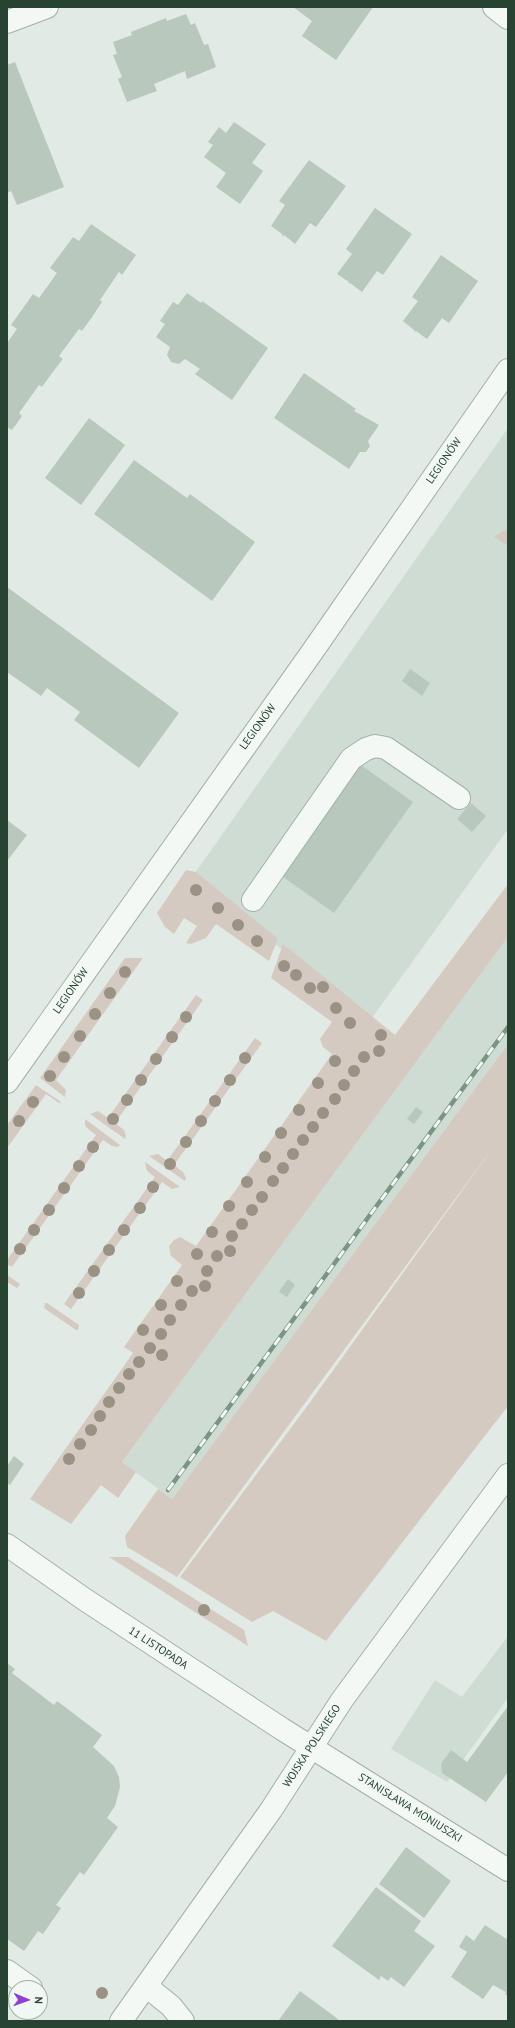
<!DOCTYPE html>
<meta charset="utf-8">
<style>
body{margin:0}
#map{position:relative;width:515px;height:2028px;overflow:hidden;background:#e1eae4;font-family:"PT Sans",sans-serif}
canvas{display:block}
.frame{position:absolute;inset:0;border:8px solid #284331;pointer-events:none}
.north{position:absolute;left:8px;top:1980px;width:40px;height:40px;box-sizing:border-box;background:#f1f8f3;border:1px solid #a1b0a5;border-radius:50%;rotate:92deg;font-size:11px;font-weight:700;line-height:16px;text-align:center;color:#284331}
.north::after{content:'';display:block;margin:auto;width:14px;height:18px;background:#9041d4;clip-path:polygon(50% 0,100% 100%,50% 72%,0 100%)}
</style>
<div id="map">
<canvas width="515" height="2028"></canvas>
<div class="frame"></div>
<div class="north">N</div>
</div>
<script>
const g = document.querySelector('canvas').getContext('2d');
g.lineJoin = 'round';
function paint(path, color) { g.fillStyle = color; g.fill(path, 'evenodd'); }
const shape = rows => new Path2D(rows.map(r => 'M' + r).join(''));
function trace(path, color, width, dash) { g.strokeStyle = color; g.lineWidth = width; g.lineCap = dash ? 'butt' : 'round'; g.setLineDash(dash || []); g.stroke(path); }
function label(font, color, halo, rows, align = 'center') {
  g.font = font + ' "PT Sans",sans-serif'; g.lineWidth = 3; g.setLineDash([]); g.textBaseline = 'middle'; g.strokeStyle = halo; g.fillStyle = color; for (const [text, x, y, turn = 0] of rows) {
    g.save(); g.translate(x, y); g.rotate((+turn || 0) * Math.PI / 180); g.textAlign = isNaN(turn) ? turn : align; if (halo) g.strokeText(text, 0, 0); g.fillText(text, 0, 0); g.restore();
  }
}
const built = shape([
 [508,428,508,829,369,1022,193,876],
 [508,937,508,1044,172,1499,122,1462],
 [508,1636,508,1698,447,1782,391,1749,435,1680,462,1697]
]);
const green = shape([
 [508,530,508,546,494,537,503,531],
 [186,870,196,872,201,876,278,939,269,961,216,924,206,938,191,944,186,943,197,926,184,918,174,934,165,927,157,913],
 [508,884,508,937,122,1462,136,1472,118,1498,101,1485,71,1524,30,1499,133,1353,124,1347,182,1265,171,1256,169,1246,174,1240,180,1237,196,1246,332,1054,323,1047,320,1039,332,1022,271,978,283,944,395,1035],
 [125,958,143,958,56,1080,66,1090,65,1097,40,1078],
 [196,995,203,1000,115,1123,124,1130,126,1136,125,1139,90,1114,98,1111,108,1118],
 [255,1038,262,1043,174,1165,183,1172,186,1178,185,1181,149,1156,158,1154,167,1161],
 [508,1044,508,1406,326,1641,273,1611,252,1622,180,1577,311,1401,497,1142,177,1577,127,1547,125,1536,158,1489,172,1499],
 [36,1085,61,1102,59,1103,46,1094,7,1148,7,1125],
 [85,1119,120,1145,118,1147,112,1146,103,1140,12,1267,7,1264,7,1260,96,1135,87,1128,85,1125],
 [145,1162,180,1187,172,1189,162,1182,71,1309,64,1304,155,1177,147,1171],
 [7,1275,20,1284,17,1288,7,1282],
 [45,1303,47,1303,79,1325,78,1330,76,1330,44,1308],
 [109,1557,128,1557,244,1630,248,1646]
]);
const building = shape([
 [293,7,373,7,336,60,302,36,312,21],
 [186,14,191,25,195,23,204,45,208,44,216,67,187,79,185,71,154,84,157,91,127,102,118,79,122,77,113,55,117,54,113,42,132,35,131,32,166,18,167,21],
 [15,62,64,187,17,205,11,191,7,193,7,65],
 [234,122,266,144,252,163,263,171,240,204,216,187,226,173,204,157,213,145,208,142,219,127,226,133],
 [309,160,346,186,316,227,310,223,295,244,284,235,283,237,282,234,271,226,285,205,279,201],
 [375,208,412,234,383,275,377,271,362,292,350,283,348,284,349,282,337,274,352,254,346,249],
 [91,224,136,255,122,275,119,272,100,300,102,302,92,317,82,331,79,329,59,356,63,359,52,373,42,387,39,385,19,413,22,416,12,430,7,427,7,343,17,329,11,325,33,294,39,298,57,273,50,268,73,237,79,241],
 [441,255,478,281,449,323,442,318,427,339,416,331,415,332,414,330,403,321,418,301,412,297],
 [187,293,201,303,202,301,268,348,232,400,195,374,200,369,185,359,179,364,171,362,167,355,170,347,156,337,165,324,160,321,173,302,178,305],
 [304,373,356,409,354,411,379,425,368,441,370,446,366,452,360,452,349,469,274,418],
 [89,418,125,445,81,505,45,478],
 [134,460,187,498,190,494,255,542,212,601,94,514],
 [7,587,179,713,139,768,74,720,80,712,47,688,41,696,7,672],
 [410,669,430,683,422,696,402,681],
 [358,763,413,802,334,913,279,874],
 [471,803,486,816,472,832,457,819],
 [7,820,27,835,7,861],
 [416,1107,423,1112,414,1124,407,1119],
 [288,1279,295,1285,287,1297,279,1292],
 [14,1456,24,1464,10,1485,7,1483,7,1466],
 [7,1663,15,1669,12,1673,54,1705,57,1701,102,1735,93,1747,114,1766,119,1777,120,1787,115,1806,107,1818,118,1827,84,1875,80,1872,56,1905,61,1908,43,1934,38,1931,24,1951,7,1939],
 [508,1706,508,1772,486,1802,442,1773,441,1764,451,1750,467,1762],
 [406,1847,451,1881,424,1918,379,1884],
 [376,1887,421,1921,414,1931,435,1946,404,1987,391,1977,388,1981,381,1976,379,1980,332,1946],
 [485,1925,508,1940,508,1996,505,1994,506,1992,493,1985,483,1999,451,1977,467,1952,459,1947,466,1935,474,1941],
 [300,1991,338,2019,337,2021,278,2021]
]);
const minor = shape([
 [494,7,508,18],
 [7,22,47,7],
 [253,900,351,759,366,749,375,746,386,748,459,798],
 [7,1082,310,655,508,370],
 [7,1545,84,1599,282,1729,508,1870],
 [7,1971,31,1988],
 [146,1986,171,2006,183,2021],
 [121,2021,271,1810,342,1700,508,1475]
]);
const rail = shape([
 [168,1490,508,1027]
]);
const trees = [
 [196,890],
 [218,908],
 [238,925],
 [257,941],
 [284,966],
 [125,972],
 [296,975],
 [323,987],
 [310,988],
 [110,993],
 [336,1008],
 [95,1014],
 [186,1017],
 [350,1023],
 [381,1035],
 [80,1036],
 [172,1037],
 [379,1051],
 [64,1057],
 [364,1057],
 [245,1058],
 [156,1059],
 [335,1061],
 [354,1071],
 [50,1076],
 [141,1080],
 [230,1080],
 [318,1083],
 [344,1085],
 [335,1099],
 [127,1100],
 [215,1101],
 [33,1102],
 [299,1110],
 [323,1113],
 [113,1119],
 [19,1121],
 [201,1121],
 [313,1127],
 [281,1133],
 [303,1140],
 [186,1142],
 [93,1147],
 [293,1154],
 [265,1157],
 [170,1164],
 [79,1166],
 [283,1168],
 [273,1181],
 [247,1182],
 [153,1187],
 [64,1188],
 [262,1197],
 [229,1206],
 [140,1208],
 [49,1210],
 [252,1210],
 [242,1224],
 [34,1230],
 [124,1230],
 [212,1232],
 [232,1236],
 [20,1249],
 [109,1250],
 [230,1251],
 [197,1254],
 [217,1256],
 [94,1271],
 [207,1271],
 [177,1281],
 [205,1286],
 [192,1291],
 [79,1293],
 [161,1305],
 [181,1305],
 [170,1320],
 [143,1330],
 [161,1334],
 [150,1348],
 [162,1355],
 [139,1362],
 [129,1374],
 [119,1388],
 [109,1402],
 [100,1416],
 [91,1430],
 [80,1444],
 [69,1459],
 [204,1610],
 [102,1993]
];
const streetNames = [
 ["LEGIONÓW",444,461,-55],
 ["LEGIONÓW",258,727,-54],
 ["LEGIONÓW",71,991,-55],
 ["11 LISTOPADA",158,1648,33],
 ["WOJSKA POLSKIEGO",312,1746,-57],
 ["STANISŁAWA MONIUSZKI",410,1808,32]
];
paint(built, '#cfdcd3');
paint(green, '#d5cac2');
paint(building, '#b8c8bd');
trace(minor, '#a2b1a7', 24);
trace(minor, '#f4f8f5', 22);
trace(rail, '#7a9582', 4.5);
trace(rail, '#f1f8f3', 3, [9]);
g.fillStyle = '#9a9284';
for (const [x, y] of trees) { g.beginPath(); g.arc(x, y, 6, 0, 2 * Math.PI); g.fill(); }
label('11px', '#284331', '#f1f8f3', streetNames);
</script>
